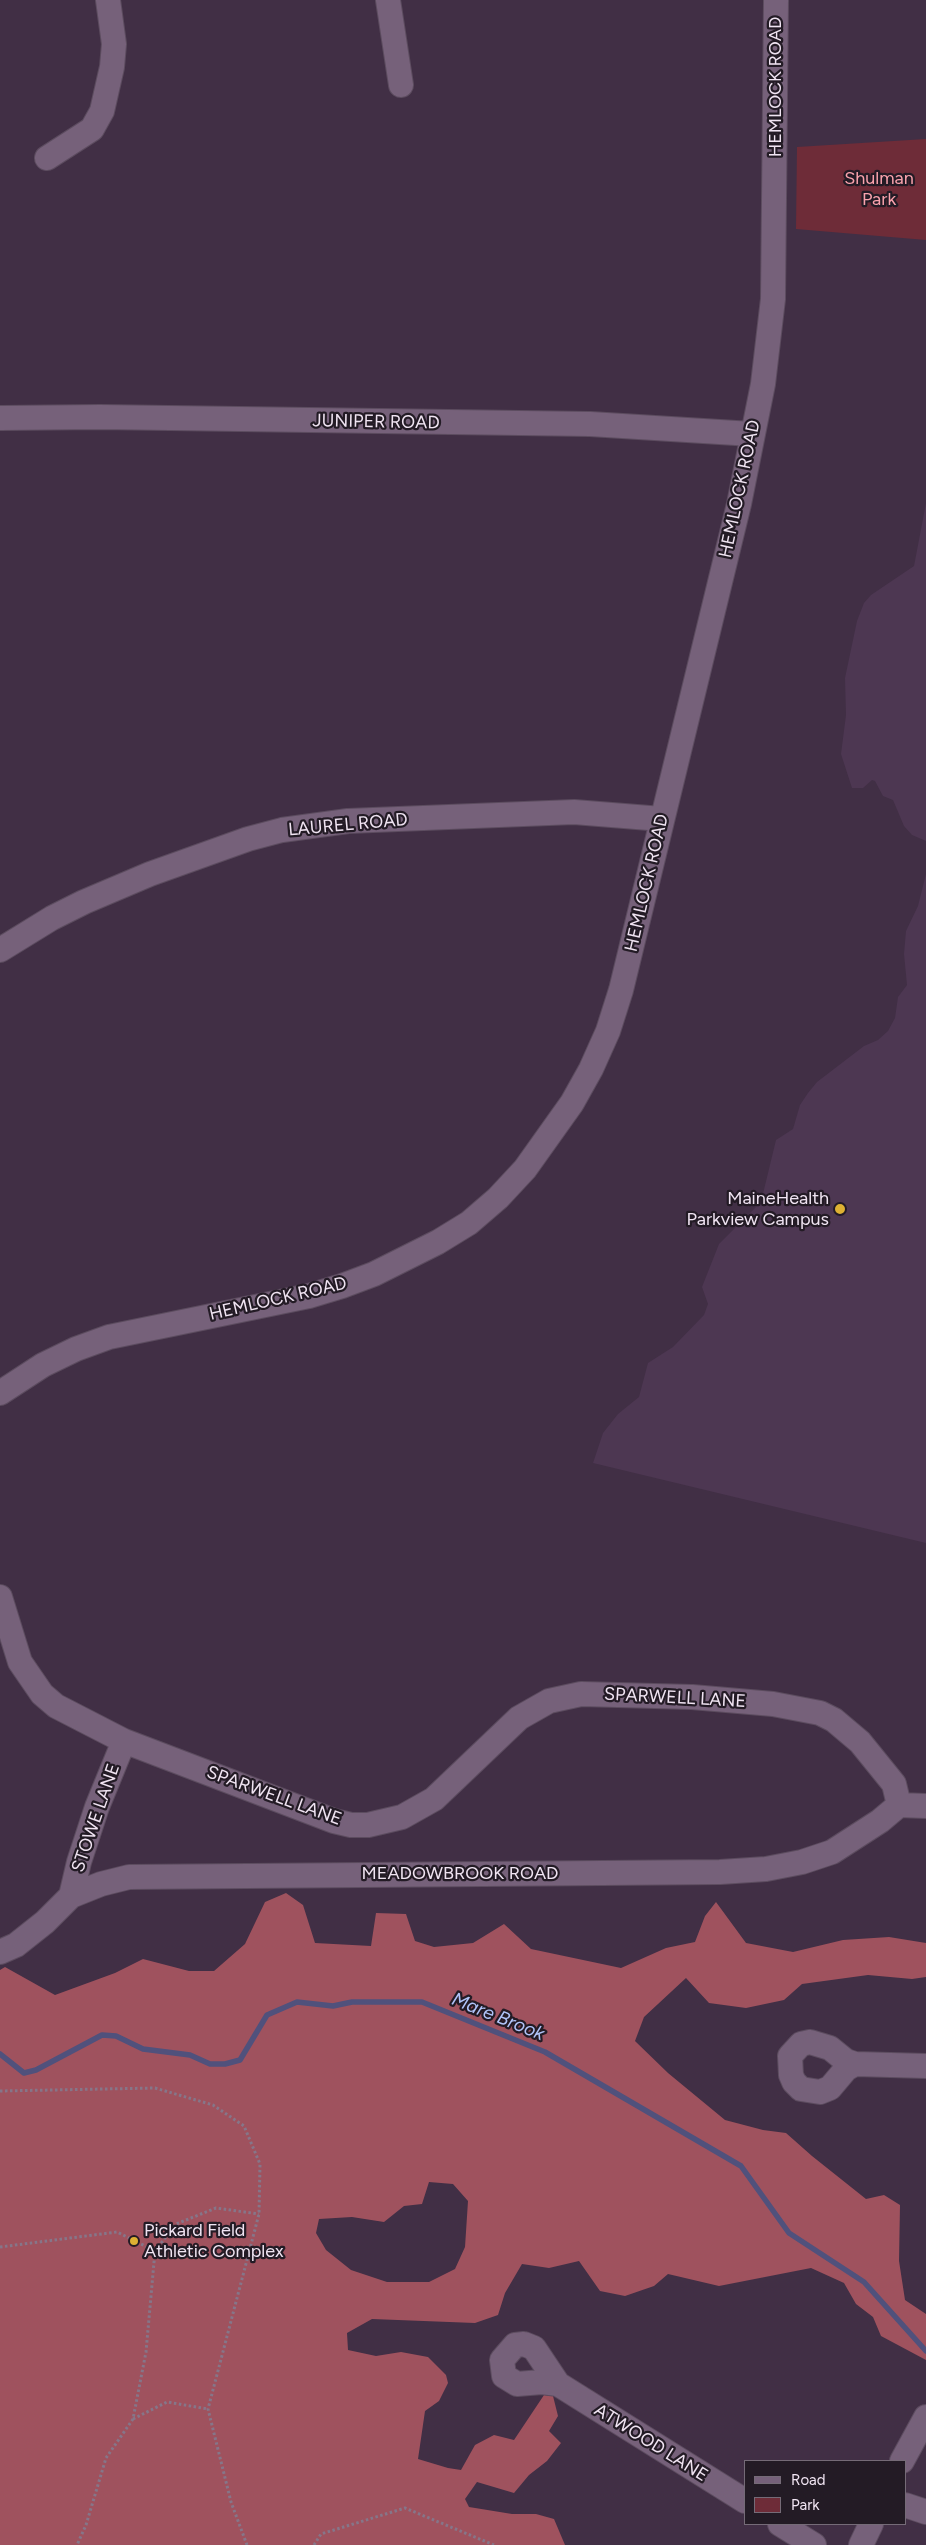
<!DOCTYPE html>
<style>
body{margin:0}
#map{position:relative;width:926px;height:2545px;overflow:hidden;background:#412f45;font-family:Figtree,sans-serif}
canvas{display:block}
.legend{position:absolute;left:744px;top:2460px;width:162px;height:65px;box-sizing:border-box;background:#231b25;border:1px solid #756b77;margin:0;padding:6px 9px;list-style:none;font-size:15px;color:#f0e4f2}
.legend li{display:flex;align-items:center;gap:10px;height:25px}
.legend b{width:25px;border:1px solid #756b77}
</style>
<div id="map">
<canvas width="926" height="2545"></canvas>
<ul class="legend">
<li><b style="height:6px;background:#76617a"></b>Road</li>
<li><b style="height:14px;background:#6e2c38"></b>Park</li>
</ul>
</div>
<script>
const g = document.querySelector('canvas').getContext('2d');
g.lineJoin = 'round';
function paint(path, color) { g.fillStyle = color; g.fill(path, 'evenodd'); }
const shape = rows => new Path2D(rows.map(r => 'M' + r).join(''));
function trace(path, color, width, dash) { g.strokeStyle = color; g.lineWidth = width; g.lineCap = dash ? 'butt' : 'round'; g.setLineDash(dash || []); g.stroke(path); }
function label(font, color, halo, rows, align = 'center') {
  g.font = font + ' Figtree,sans-serif'; g.lineWidth = 4.5; g.setLineDash([]); g.textBaseline = 'middle'; g.strokeStyle = halo; g.fillStyle = color; for (const [text, x, y, turn = 0] of rows) {
    g.save(); g.translate(x, y); g.rotate((+turn || 0) * Math.PI / 180); g.textAlign = isNaN(turn) ? turn : align; if (halo) g.strokeText(text, 0, 0); g.fillText(text, 0, 0); g.restore();
  }
}
const built = shape([
 [926,503,926,841,912,835,904,826,893,800,883,796,875,781,872,780,863,788,852,788,841,754,846,715,845,678,857,621,864,603,871,595,914,566],
 [926,874,926,1543,593,1463,603,1433,618,1414,639,1397,648,1363,673,1347,704,1315,708,1304,702,1287,719,1244,761,1202,776,1140,793,1129,800,1105,808,1093,817,1082,864,1046,878,1040,888,1031,895,1018,898,997,907,985,904,954,906,931,918,906]
]);
const green = shape([
 [926,139,926,240,796,229,797,147]
]);
const forest = shape([
 [286,1893,303,1905,315,1943,371,1946,376,1913,406,1914,415,1941,434,1947,473,1943,504,1924,531,1949,621,1968,666,1948,695,1942,705,1916,716,1902,746,1943,793,1952,843,1940,889,1937,926,1943,926,1977,912,1979,868,1975,802,1984,784,2000,746,2008,709,2003,686,1978,644,2017,635,2041,668,2073,725,2120,763,2130,786,2133,812,2156,866,2199,884,2195,900,2205,899,2261,905,2300,926,2314,926,2360,881,2336,873,2317,856,2304,844,2283,811,2268,719,2286,668,2274,654,2286,625,2296,600,2291,579,2261,549,2268,522,2264,505,2293,498,2315,475,2323,372,2319,347,2333,348,2350,376,2356,401,2352,428,2357,446,2375,448,2383,439,2401,425,2411,418,2459,448,2468,461,2470,475,2445,494,2435,514,2440,544,2395,553,2396,558,2416,549,2431,561,2443,547,2461,529,2475,514,2493,477,2482,465,2499,469,2507,512,2514,536,2514,554,2519,565,2545,0,2545,0,1970,5,1967,55,1995,115,1973,143,1959,189,1971,214,1971,245,1944,265,1902],
 [429,2182,453,2184,468,2201,465,2247,455,2269,429,2282,387,2282,351,2270,326,2250,316,2233,319,2219,352,2217,384,2222,404,2206,422,2204]
]);
const stream = shape([
 [0,2054,24,2073,36,2070,102,2035,116,2036,143,2049,190,2055,210,2064,225,2064,240,2060,267,2015,297,2002,333,2006,352,2002,422,2002,545,2052,741,2166,789,2233,864,2282,926,2351]
]);
const path = shape([
 [0,2091,155,2088,213,2105,244,2126,260,2164,259,2214,208,2409,231,2502,247,2545],
 [0,2247,117,2232,155,2251,146,2352,133,2419,106,2458,86,2525,77,2545],
 [155,2251,176,2224,216,2208,259,2214],
 [133,2419,167,2402,208,2409],
 [314,2545,321,2534,405,2508,494,2545]
]);
const minor = shape([
 [388,0,401,85],
 [47,158,92,129,102,111,112,67,114,44,108,0],
 [0,418,100,417,590,424,752,434],
 [0,950,52,918,84,902,150,874,248,839,282,830,348,821,574,812,662,819],
 [0,1393,43,1365,76,1349,109,1337,309,1296,342,1286,374,1274,438,1242,469,1223,498,1198,525,1169,572,1103,591,1069,608,1031,621,990,739,504,763,384,773,299,776,0],
 [0,1597,20,1662,42,1694,56,1706,124,1741,334,1821,351,1825,368,1825,402,1817,434,1799,519,1718,549,1701,581,1694,692,1697,773,1704,820,1713,834,1720,860,1742,894,1784,899,1805],
 [71,1896,79,1862,97,1807,124,1741],
 [0,1952,16,1945,45,1922,71,1896,101,1884,129,1877,720,1872,766,1869,802,1862,832,1852,880,1821,899,1805,926,1806],
 [810,2042,830,2048,846,2061,855,2064,846,2069,830,2088,820,2092,801,2089,794,2082,791,2075,790,2056,801,2044,810,2042],
 [855,2064,926,2066],
 [524,2344,534,2348,558,2384,542,2382,517,2384,504,2376,502,2360,515,2345,524,2344],
 [558,2384,745,2501],
 [902,2461,926,2417],
 [905,2505,926,2512],
 [780,2524,814,2545],
 [861,2545,871,2524]
]);
const markers = [
 [840,1209,6,"#deb133"],
 [134,2241,5,"#deb133"]
];
const streetNames = [
 ["HEMLOCK ROAD",776,87,-90],
 ["JUNIPER ROAD",376,422,1],
 ["HEMLOCK ROAD",740,489,-78],
 ["LAUREL ROAD",348,825,-5],
 ["HEMLOCK ROAD",647,883,-77],
 ["HEMLOCK ROAD",278,1299,-13],
 ["SPARWELL LANE",675,1698,3],
 ["SPARWELL LANE",274,1796,20],
 ["STOWE LANE",96,1818,-71],
 ["MEADOWBROOK ROAD",460,1874],
 ["ATWOOD LANE",651,2443,32]
];
const parkNames = [
 ["Shulman",879,179],
 ["Park",879,200]
];
const poiNames = [
 ["MaineHealth",829,1199],
 ["Parkview Campus",829,1220],
 ["Pickard Field",144,2231,"left"],
 ["Athletic Complex",144,2252,"left"]
];
const waterNames = [
 ["Mare Brook",498,2017,22]
];
paint(built, '#4d3752');
paint(green, '#6e2c38');
paint(forest, '#9f525e');
trace(stream, '#50517c', 5.5);
trace(minor, '#5c4c5f', 26);
trace(path, '#867689', 3, [2.5, 2.5]);
trace(minor, '#76617a', 24);
for (const [x, y, r, color] of markers) { const dot = new Path2D(); dot.arc(x, y, r, 0, 2 * Math.PI); g.fillStyle = color; g.fill(dot); trace(dot, '#231b25', 2); }
label('18px', '#f0e4f2', '#231b25', streetNames);
label('18px', '#faa2ad', '#231b25', parkNames);
label('18px', '#f0e4f2', '#231b25', poiNames, 'right');
label('italic 19px', '#b0c3f8', '#231b25', waterNames);
</script>
